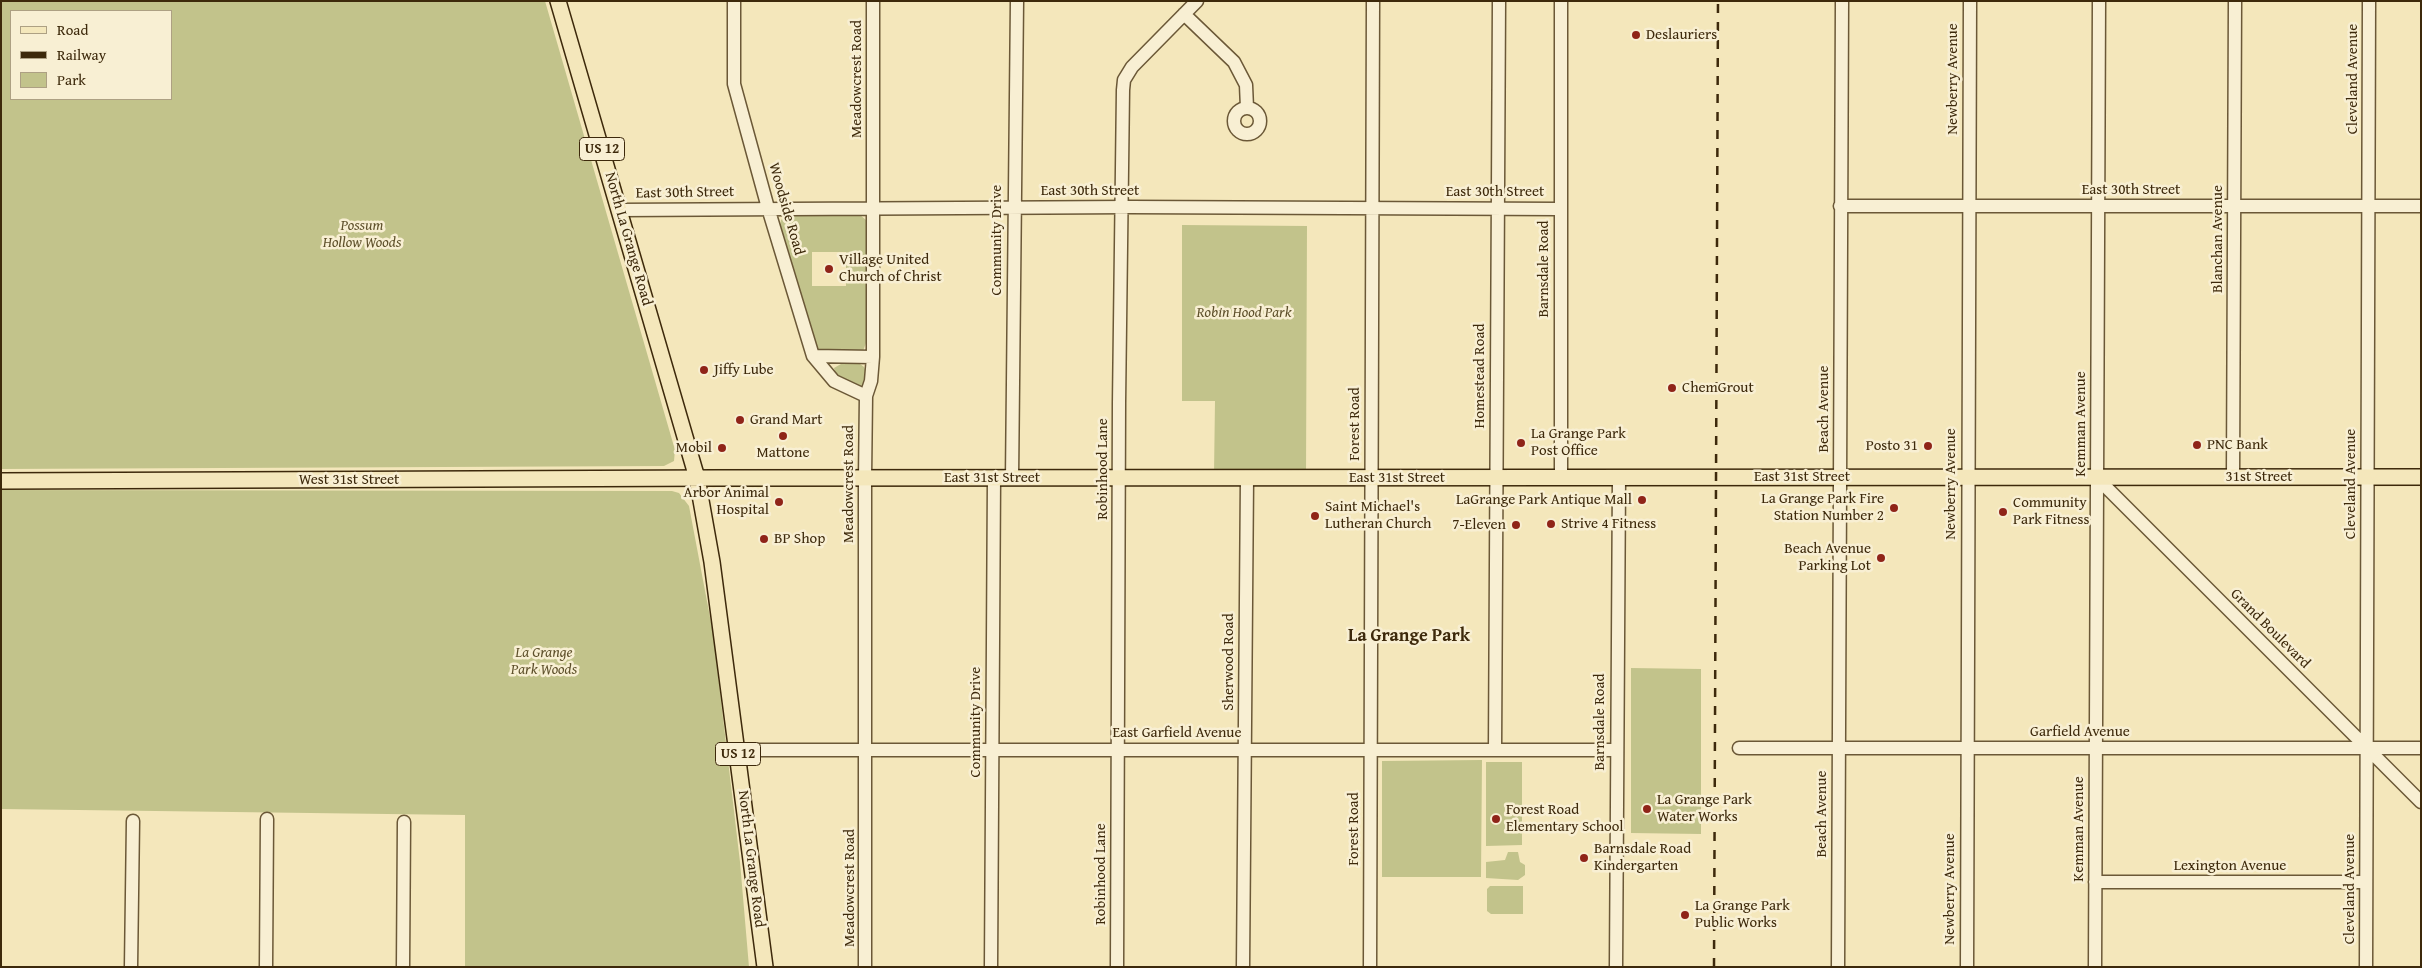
<!DOCTYPE html>
<style>
body{margin:0}
#map{position:relative;width:2422px;height:968px;overflow:hidden;background:#f4e7bb;font-family:"Gentium Book Plus",serif}
canvas{display:block}
.frame{position:absolute;inset:0;border:2px solid #3d290b;pointer-events:none}
.legend{position:absolute;left:10px;top:10px;width:162px;height:90px;box-sizing:border-box;background:#f8efd3;border:1px solid #ada083;margin:0;padding:6px 9px;list-style:none;font-size:15px;color:#3d290b}
.legend li{display:flex;align-items:center;gap:10px;height:25px}
.legend b{width:25px;border:1px solid #ada083}
</style>
<div id="map">
<canvas width="2422" height="968"></canvas>
<div class="frame"></div>
<ul class="legend">
<li><b style="height:6px;background:#f4e7bb"></b>Road</li>
<li><b style="height:6px;background:#3d290b"></b>Railway</li>
<li><b style="height:14px;background:#c2c38b"></b>Park</li>
</ul>
</div>
<script>
const g = document.querySelector('canvas').getContext('2d');
g.lineJoin = 'round';
function paint(path, color) { g.fillStyle = color; g.fill(path, 'evenodd'); }
const shape = rows => new Path2D(rows.map(r => 'M' + r).join(''));
function trace(path, color, width, dash) { g.strokeStyle = color; g.lineWidth = width; g.lineCap = dash ? 'butt' : 'round'; g.setLineDash(dash || []); g.stroke(path); }
function label(font, color, halo, rows, align = 'center') {
  g.font = font + ' "Gentium Book Plus",serif'; g.lineWidth = 5; g.setLineDash([]); g.textBaseline = 'middle'; g.strokeStyle = halo; g.fillStyle = color; for (const [text, x, y, turn = 0] of rows) {
    g.save(); g.translate(x, y); g.rotate((+turn || 0) * Math.PI / 180); g.textAlign = isNaN(turn) ? turn : align; if (halo) g.strokeText(text, 0, 0); g.fillText(text, 0, 0); g.restore();
  }
}
const green = shape([
 [1,1,545,1,675,450,674,461,664,466,1,469],
 [11,11,171,11,171,99,11,99],
 [787,215,860,215,866,220,866,343,863,351,817,350,780,225,781,220],
 [812,252,846,252,846,286,812,286],
 [1182,225,1307,226,1306,475,1214,474,1215,401,1182,401],
 [841,364,860,364,864,367,866,372,862,388,836,377,834,368],
 [1,490,672,491,679,493,689,506,713,633,740,862,749,967,465,967,465,815,1,809],
 [1631,668,1701,669,1701,834,1631,833],
 [1482,760,1481,877,1382,877,1382,761],
 [1486,762,1522,762,1522,845,1486,846],
 [1508,852,1518,852,1520,862,1525,865,1525,875,1518,880,1486,878,1486,862,1505,860],
 [1490,886,1523,886,1523,914,1491,914,1487,911,1487,889]
]);
const minor = shape([
 [734,1,734,84,768,208,813,356,834,381,866,396],
 [1184,14,1234,62,1246,85,1247,108],
 '1234 121a13 13 0 1 1 26 0a13 13 0 1 1-26 0Z',
 [1840,206,2421,206],
 [620,210,1130,207,1560,209],
 [813,356,873,357],
 [1561,477,1561,1],
 [2233,477,2235,1],
 [1012,478,1017,1],
 [2097,478,2421,802],
 [1739,748,2421,748],
 [737,750,1616,750],
 [1495,750,1499,1],
 [2095,882,2366,882],
 [131,967,133,821],
 [266,967,267,819],
 [403,967,404,822],
 [865,967,865,478,866,396,871,381,873,357,873,1],
 [991,967,994,478],
 [1117,967,1119,403,1123,90,1124,80,1132,67,1197,1],
 [1243,967,1247,478],
 [1370,967,1373,1],
 [1616,967,1619,477],
 [1838,967,1842,1],
 [1967,967,1970,1],
 [2095,967,2099,1],
 [2366,967,2369,1]
]);
const major = shape([
 [558,1,697,478,712,562,765,967],
 [1,481,715,478,2421,477]
]);
const rail = shape([
 [1714,967,1718,1]
]);
const markers = [
 [1636,35,5,"#8f2418"],
 [829,269,5,"#8f2418"],
 [704,370,5,"#8f2418"],
 [1672,388,5,"#8f2418"],
 [740,420,5,"#8f2418"],
 [783,436,5,"#8f2418"],
 [1521,443,5,"#8f2418"],
 [2197,445,5,"#8f2418"],
 [1928,446,5,"#8f2418"],
 [722,448,5,"#8f2418"],
 [1642,500,5,"#8f2418"],
 [779,502,5,"#8f2418"],
 [1894,508,5,"#8f2418"],
 [2003,512,5,"#8f2418"],
 [1315,516,5,"#8f2418"],
 [1551,524,5,"#8f2418"],
 [1516,525,5,"#8f2418"],
 [764,539,5,"#8f2418"],
 [1881,558,5,"#8f2418"],
 [1647,809,5,"#8f2418"],
 [1496,819,5,"#8f2418"],
 [1584,858,5,"#8f2418"],
 [1685,915,5,"#8f2418"]
];
const shields = [
 [602,149,45],
 [738,754,45]
];
const shieldNames = [
 ["US 12",602,149],
 ["US 12",738,754]
];
const poiNames = [
 ["Deslauriers",1646,35],
 ["Village United",839,260],
 ["Church of Christ",839,277],
 ["Jiffy Lube",714,370],
 ["ChemGrout",1682,388],
 ["Grand Mart",750,420],
 ["La Grange Park",1531,434],
 ["Post Office",1531,451],
 ["PNC Bank",2207,445],
 ["Posto 31",1918,446,"right"],
 ["Mobil",712,448,"right"],
 ["Mattone",783,453,"center"],
 ["Arbor Animal",769,493,"right"],
 ["Hospital",769,510,"right"],
 ["La Grange Park Fire",1884,499,"right"],
 ["Station Number 2",1884,516,"right"],
 ["LaGrange Park Antique Mall",1632,500,"right"],
 ["Community",2013,503],
 ["Park Fitness",2013,520],
 ["Saint Michael's",1325,507],
 ["Lutheran Church",1325,524],
 ["Strive 4 Fitness",1561,524],
 ["7-Eleven",1506,525,"right"],
 ["BP Shop",774,539],
 ["Beach Avenue",1871,549,"right"],
 ["Parking Lot",1871,566,"right"],
 ["La Grange Park",1657,800],
 ["Water Works",1657,817],
 ["Forest Road",1506,810],
 ["Elementary School",1506,827],
 ["Barnsdale Road",1594,849],
 ["Kindergarten",1594,866],
 ["La Grange Park",1695,906],
 ["Public Works",1695,923]
];
const streetNames = [
 ["Meadowcrest Road",857,79,-90],
 ["Newberry Avenue",1953,79,-90],
 ["Cleveland Avenue",2353,79,-90],
 ["East 30th Street",2131,190],
 ["East 30th Street",1090,191],
 ["East 30th Street",1495,192],
 ["East 30th Street",685,193,-1],
 ["Woodside Road",786,209,74],
 ["North La Grange Road",628,239,74],
 ["Blanchan Avenue",2218,239,-90],
 ["Community Drive",997,240,-90],
 ["Barnsdale Road",1544,269,-90],
 ["Homestead Road",1480,376,-90],
 ["Beach Avenue",1824,409,-90],
 ["Forest Road",1355,424,-90],
 ["Kemman Avenue",2081,424,-90],
 ["Robinhood Lane",1103,469,-90],
 ["East 31st Street",1802,477],
 ["31st Street",2259,477],
 ["East 31st Street",992,478],
 ["East 31st Street",1397,478],
 ["West 31st Street",349,480],
 ["Meadowcrest Road",849,484,-90],
 ["Newberry Avenue",1951,484,-90],
 ["Cleveland Avenue",2351,484,-90],
 ["Grand Boulevard",2270,629,45],
 ["Sherwood Road",1229,662,-90],
 ["Community Drive",976,722,-90],
 ["Barnsdale Road",1600,722,-90],
 ["Garfield Avenue",2080,732],
 ["East Garfield Avenue",1177,733],
 ["Beach Avenue",1822,814,-90],
 ["Forest Road",1354,829,-90],
 ["Kemman Avenue",2079,829,-90],
 ["North La Grange Road",751,859,83],
 ["Lexington Avenue",2230,866],
 ["Robinhood Lane",1101,874,-90],
 ["Meadowcrest Road",850,888,-90],
 ["Newberry Avenue",1950,889,-90],
 ["Cleveland Avenue",2350,889,-90]
];
const parkNames = [
 ["Possum",362,226],
 ["Hollow Woods",362,243],
 ["Robin Hood Park",1244,313],
 ["La Grange",544,653],
 ["Park Woods",544,670]
];
const quarterNames = [
 ["La Grange Park",1409,636]
];
paint(green, '#c2c38b');
trace(minor, '#6b5837', 15);
trace(major, '#3d290b', 18);
trace(minor, '#f8efd3', 12);
trace(major, '#f4e7bb', 15);
trace(rail, '#3d290b', 2.5, [9, 9]);
for (const [x, y, r, color] of markers) { const dot = new Path2D(); dot.arc(x, y, r, 0, 2 * Math.PI); g.fillStyle = color; g.fill(dot); trace(dot, '#f8efd3', 2); }
for (const [x, y, w] of shields) { const box = new Path2D(); box.roundRect(x - w / 2, y - 11.5, w, 23, 4); g.fillStyle = '#f8efd3'; g.fill(box); trace(box, '#3d290b', 1); }
label('bold 14px', '#3d290b', null, shieldNames);
label('15px', '#3d290b', '#f8efd3', poiNames, 'left');
label('15px', '#3d290b', '#f8efd3', streetNames);
label('italic 15px', '#5e502b', '#f8efd3', parkNames);
label('bold 18px', '#3d290b', '#f8efd3', quarterNames);
</script>
